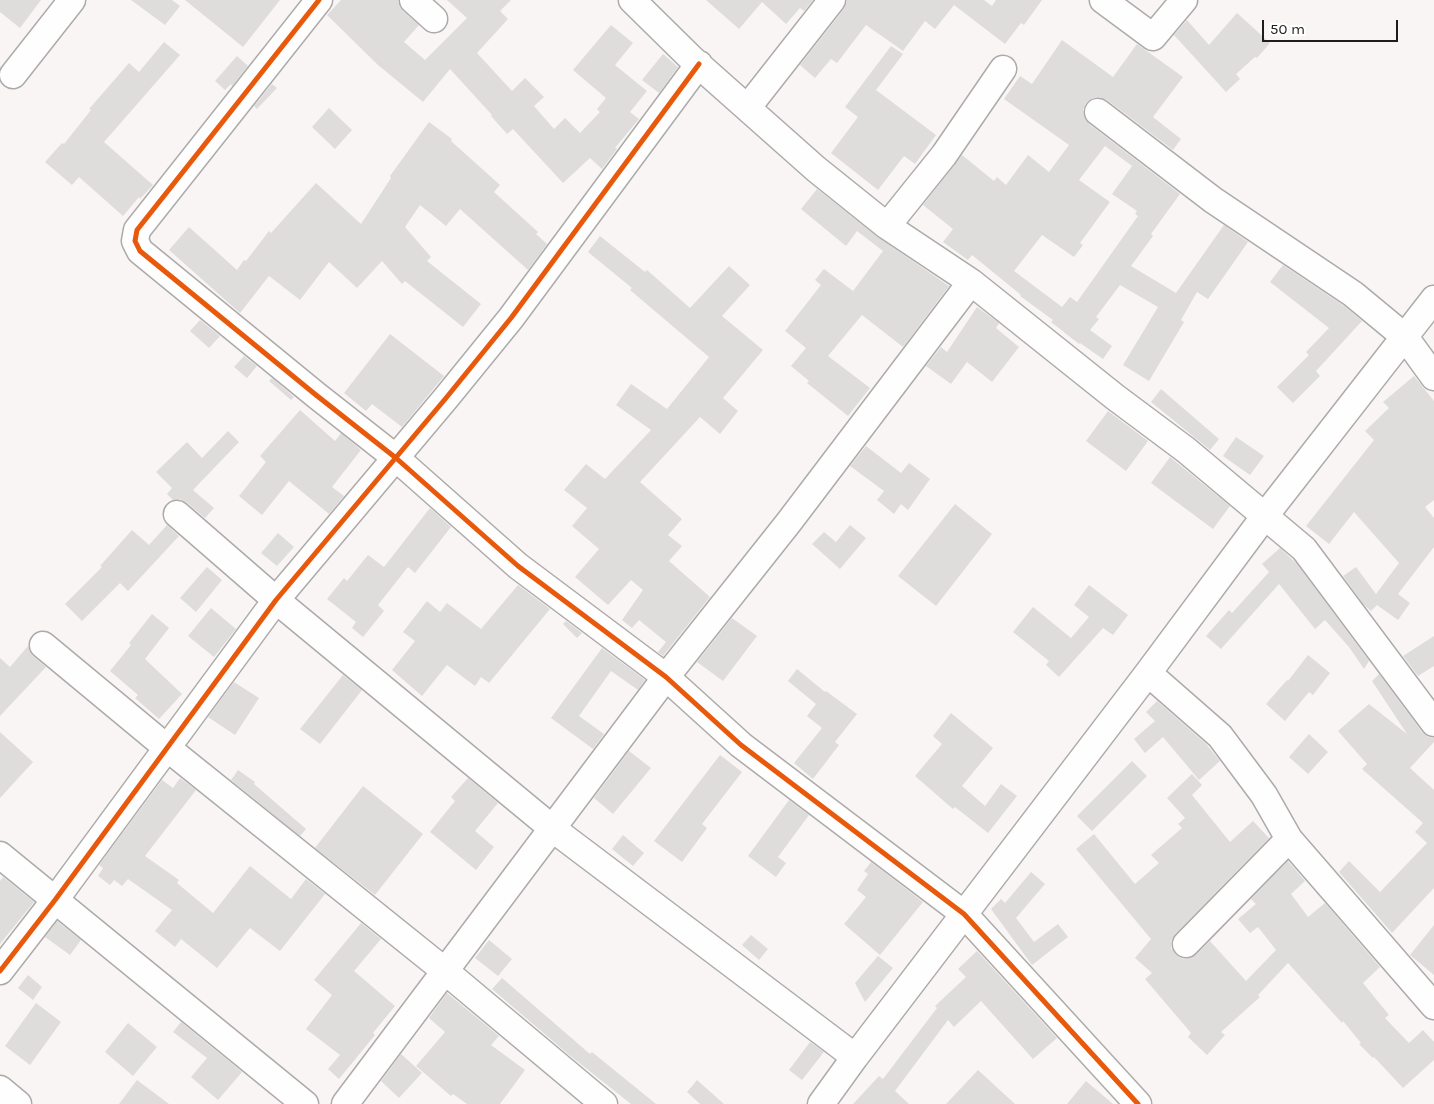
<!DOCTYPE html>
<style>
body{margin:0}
#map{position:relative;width:1434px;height:1104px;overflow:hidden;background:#f9f5f5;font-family:Karla,sans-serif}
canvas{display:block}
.scale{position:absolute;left:1262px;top:20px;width:136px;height:22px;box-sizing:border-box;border:2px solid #1f1c1c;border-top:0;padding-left:6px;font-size:15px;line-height:18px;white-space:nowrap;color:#1f1c1c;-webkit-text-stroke:4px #fff;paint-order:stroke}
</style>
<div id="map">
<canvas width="1434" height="1104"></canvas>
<div class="scale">50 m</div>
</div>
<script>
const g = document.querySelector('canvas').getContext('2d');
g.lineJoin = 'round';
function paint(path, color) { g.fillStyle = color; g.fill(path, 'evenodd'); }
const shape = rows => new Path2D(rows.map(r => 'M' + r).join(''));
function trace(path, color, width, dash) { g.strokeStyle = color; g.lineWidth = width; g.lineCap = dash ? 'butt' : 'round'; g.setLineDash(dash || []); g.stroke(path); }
const building = shape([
 [0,0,41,0,20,28,0,12],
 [131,0,172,0,180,6,165,25],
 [185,0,280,0,243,47],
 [341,0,398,0,399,5,403,11,419,25,404,42,425,60,467,18,447,0,511,0,500,11,508,19,477,53,512,91,525,78,544,97,534,106,554,129,565,118,580,133,600,112,597,109,606,98,573,70,611,25,633,43,615,65,647,91,630,112,639,119,615,148,617,149,602,169,590,158,563,183,513,129,507,134,491,116,492,115,450,69,423,102,378,65,327,15],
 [706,0,813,0,804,11,800,8,786,24,762,2,739,29],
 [847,0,984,0,992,6,996,0,1042,0,1024,25,1021,23,1005,44,954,5,935,29,925,21,903,51,866,25,837,63,831,59,815,78,800,65,844,9],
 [1237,13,1270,43,1257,58,1255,57,1236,74,1240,79,1226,92,1174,35,1187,20,1209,45],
 [1062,40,1113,77,1137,44,1183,77,1153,117,1181,139,1173,150,1107,100,1099,97,1093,98,1086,103,1083,110,1084,117,1089,124,1180,194,1151,234,1153,236,1131,266,1176,293,1224,225,1248,242,1208,299,1197,292,1181,320,1184,322,1149,381,1123,365,1158,307,1120,285,1096,317,1099,319,1090,330,1112,346,1103,359,1080,343,1079,344,1051,322,1053,320,1020,296,1021,295,972,255,968,260,943,242,953,229,923,205,962,155,994,181,997,177,1006,185,1028,155,1049,172,1069,145,1004,99,1020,76,1032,84],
 [1105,146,1132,166,1112,194,1137,211,1135,214,1138,216,1077,302,1070,297,1062,307,1014,271,1042,235,1074,257,1083,245,1080,243,1110,202,1079,180],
 [164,42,180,55,104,142,153,185,140,199,139,197,123,216,79,177,72,185,45,162,62,143,64,144,91,110,89,109,129,63,139,72],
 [891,46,903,54,876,90,936,135,915,164,904,156,878,190,831,153,858,117,845,107],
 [663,54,678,67,659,93,642,80],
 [237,56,248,66,232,86,231,84,225,90,215,81],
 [272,84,277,88,257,109,254,106],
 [329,108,352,130,335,149,312,127],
 [429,122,452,139,451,141,500,185,494,192,538,232,536,234,547,244,528,270,460,209,446,226,420,205,405,227,431,257,427,261,481,304,463,327,405,281,402,284,382,261,357,288,329,262,300,300,269,276,240,313,169,250,189,227,237,270,244,260,246,261,269,231,271,233,316,183,361,224,391,178,390,176],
 [817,189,879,238,949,286,903,347,862,315,828,356,870,388,848,416,807,383,809,381,791,366,806,348,785,331,821,285,815,280,824,269,853,291,883,251,857,231,846,246,801,209],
 [600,236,645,272,647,270,690,308,729,266,750,285,722,316,763,350,723,398,738,411,720,434,700,417,640,482,682,519,668,535,682,546,669,561,710,597,663,656,658,652,666,642,639,620,632,628,622,620,643,590,631,580,608,605,575,577,599,549,572,526,587,508,564,490,586,464,605,479,651,430,616,405,631,384,667,409,709,357,630,290,632,288,588,252],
 [1283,265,1344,306,1362,321,1316,371,1320,376,1293,403,1277,387,1309,355,1306,352,1329,328,1270,282],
 [977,307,999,323,996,328,1019,347,992,382,967,362,951,384,926,366,941,347,947,352],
 [200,320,220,336,209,348,190,331],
 [390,334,444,376,402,427,372,404,366,411,344,393],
 [244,356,257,366,247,378,234,367],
 [1414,376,1434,401,1434,500,1425,507,1434,518,1434,547,1398,594,1410,603,1398,620,1377,605,1371,611,1364,605,1343,576,1356,567,1376,594,1399,563,1354,512,1329,544,1306,526,1374,440,1365,431,1389,408,1383,402],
 [272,378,294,397,291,400,269,381],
 [1161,389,1219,439,1210,450,1151,402],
 [300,410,335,441,341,433,361,450,332,487,344,496,329,514,289,481,262,515,239,496,266,462,260,456],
 [1108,411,1148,441,1126,471,1086,441],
 [228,431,239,442,193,490,214,508,205,518,186,502,180,499,173,500,167,494,172,488,156,472,187,442,202,458],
 [1236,437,1264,456,1250,475,1223,456],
 [866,446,901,473,909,463,930,479,908,510,901,504,894,514,877,500,884,491,850,466],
 [1170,457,1230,506,1213,529,1151,483],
 [955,504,992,534,936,606,898,576],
 [430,508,451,527,415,573,408,567,378,605,384,611,363,637,352,628,356,622,327,599,344,578,347,581,368,555,384,567],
 [167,525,179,536,128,591,120,583,82,621,65,604,102,567,100,566,132,530,149,545],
 [850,525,866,538,840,569,812,544,824,532,836,542],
 [278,533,294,547,277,566,261,553],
 [1280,548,1297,564,1369,661,1364,669,1349,647,1325,620,1315,629,1279,584,1221,649,1206,636,1229,610,1232,613,1269,572,1262,564],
 [207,567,222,580,196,612,180,598],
 [518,585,550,609,489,683,481,677,475,686,447,665,422,696,392,670,415,641,403,632,427,601,440,612,447,603,481,629],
 [1089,585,1128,615,1113,635,1103,628,1059,677,1046,665,1049,661,1013,632,1033,607,1071,638,1089,617,1074,605],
 [211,608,236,629,214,657,188,636],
 [152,614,169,628,145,659,182,694,159,719,135,698,138,695,110,671,131,645,129,643],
 [732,618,757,636,723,681,697,662],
 [566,621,582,633,577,638,563,624],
 [1434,636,1434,666,1418,676,1403,656],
 [28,646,33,656,46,667,0,716,0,658,10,667],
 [602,648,645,680,638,690,611,671,579,716,604,734,593,749,551,718],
 [1308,655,1330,673,1313,695,1309,692,1285,721,1266,704,1287,680,1288,681],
 [797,669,825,692,826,691,857,714,835,742,839,745,813,779,794,763,822,728,807,716,816,704,788,681],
 [1379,674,1422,732,1428,737,1434,738,1434,742,1410,768,1434,790,1434,888,1392,933,1339,872,1349,861,1380,892,1427,843,1415,832,1423,823,1362,769,1367,764,1338,731,1369,704,1407,734,1372,681],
 [343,675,362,690,320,744,300,729],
 [234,682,259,698,235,735,208,717],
 [1157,701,1206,744,1220,761,1199,780,1163,737,1145,753,1134,739,1155,721,1146,712],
 [951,713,993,748,962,786,985,806,1001,784,1017,796,988,833,955,807,953,809,915,776,942,744,933,736],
 [0,732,33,762,0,798],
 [1309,734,1328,752,1308,774,1289,757],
 [629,751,651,768,613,814,594,798],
 [720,755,742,772,702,824,707,828,682,862,654,841],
 [1132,761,1147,776,1092,831,1077,816],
 [238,770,255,782,254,784,306,829,300,836,231,780],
 [1192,774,1202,785,1192,795,1230,842,1253,821,1269,838,1175,934,1171,941,1171,948,1175,954,1183,959,1190,958,1197,954,1210,941,1246,981,1276,950,1258,927,1250,933,1238,919,1256,904,1251,899,1288,861,1305,881,1291,894,1308,917,1325,903,1380,967,1363,983,1389,1015,1385,1018,1409,1043,1423,1030,1434,1042,1434,1060,1403,1088,1374,1057,1373,1058,1359,1044,1361,1043,1343,1021,1342,1023,1288,963,1258,995,1260,997,1221,1032,1225,1035,1207,1055,1188,1037,1191,1033,1145,979,1152,973,1135,958,1151,939,1076,849,1094,834,1135,884,1159,863,1151,855,1182,828,1178,824,1185,818,1167,798],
 [180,778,196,790,145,856,179,880,177,883,213,913,250,866,291,899,306,879,325,894,280,951,250,928,217,968,181,939,175,947,155,931,172,910,128,879,122,886,114,880,110,885,98,876,103,868,99,865,162,780,173,788],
 [468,778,498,803,475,831,494,847,476,870,430,832,455,801,451,797],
 [363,786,423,834,375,895,315,848],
 [789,800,809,815,778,857,786,863,776,877,748,856],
 [623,835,644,853,633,866,612,849],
 [871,862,923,902,880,955,844,924,866,897,857,890,868,874,864,871],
 [1031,872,1045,884,1016,918,1034,942,1058,924,1068,937,1032,965,991,909,1001,899,1005,903],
 [3,877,34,902,0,944,0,881],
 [57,921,81,940,70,955,45,937],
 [361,923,381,939,354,971,395,1006,373,1033,375,1035,339,1079,328,1069,340,1055,306,1029,332,995,314,980],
 [1434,925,1434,975,1410,955],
 [751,935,768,949,759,960,742,945],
 [489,940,512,959,498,976,475,958],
 [977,951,1057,1038,1033,1059,981,1001,954,1027,948,1020,895,1091,909,1104,853,1104,879,1076,883,1079,937,1008,935,1006,966,977,958,969],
 [878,956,893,968,865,1002,855,983],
 [28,975,42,987,33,1000,18,988],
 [502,978,590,1054,592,1052,656,1104,631,1104,568,1054,492,989],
 [447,993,499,1036,491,1045,525,1070,500,1104,467,1104,453,1094,451,1096,416,1066,445,1032,429,1018],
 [36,1003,61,1022,30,1065,5,1046],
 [181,1022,242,1072,218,1100,191,1077,207,1058,173,1032],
 [128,1023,157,1047,133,1076,105,1052],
 [810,1042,824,1052,802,1080,789,1070],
 [401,1054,422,1073,399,1098,381,1081],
 [978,1070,1015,1104,946,1104],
 [137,1080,169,1104,119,1104],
 [697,1080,724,1104,700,1104,687,1092],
 [1086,1081,1113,1104,1067,1104]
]);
const minor = shape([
 [319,0,137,230,135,241,140,251,316,395,396,458,518,566,666,677,741,745,964,914,1138,1104],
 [413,0,434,19],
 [632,0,692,59,816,169,887,226,971,282,1115,397,1186,450,1304,549,1434,723],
 [1103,0,1153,37,1184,0],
 [13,75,72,0],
 [748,107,832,0],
 [1098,112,1213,200,1353,294,1405,337,1434,377],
 [887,226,944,155,1003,69],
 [177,514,276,600,553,829,855,1057],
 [43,645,166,747,445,971,604,1104],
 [1148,673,1220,736,1264,795,1289,839,1434,1006],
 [0,855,305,1104],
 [1186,944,1289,839],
 [0,971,55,900,276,600,446,398,511,318,699,64],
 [0,1089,18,1104],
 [345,1104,666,677,789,522,971,282],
 [821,1104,855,1057,1148,673,1264,517,1434,299]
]);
const cycleway = shape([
 [319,0,137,230,135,241,140,251,316,395,396,458,518,566,666,677,741,745,964,914,1138,1104],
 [0,971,55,900,276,600,446,398,511,318,699,64]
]);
paint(building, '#dfdcdc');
trace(minor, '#aeaaaa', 29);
trace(minor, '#fefefe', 26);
trace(cycleway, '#e8590c', 5);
</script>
